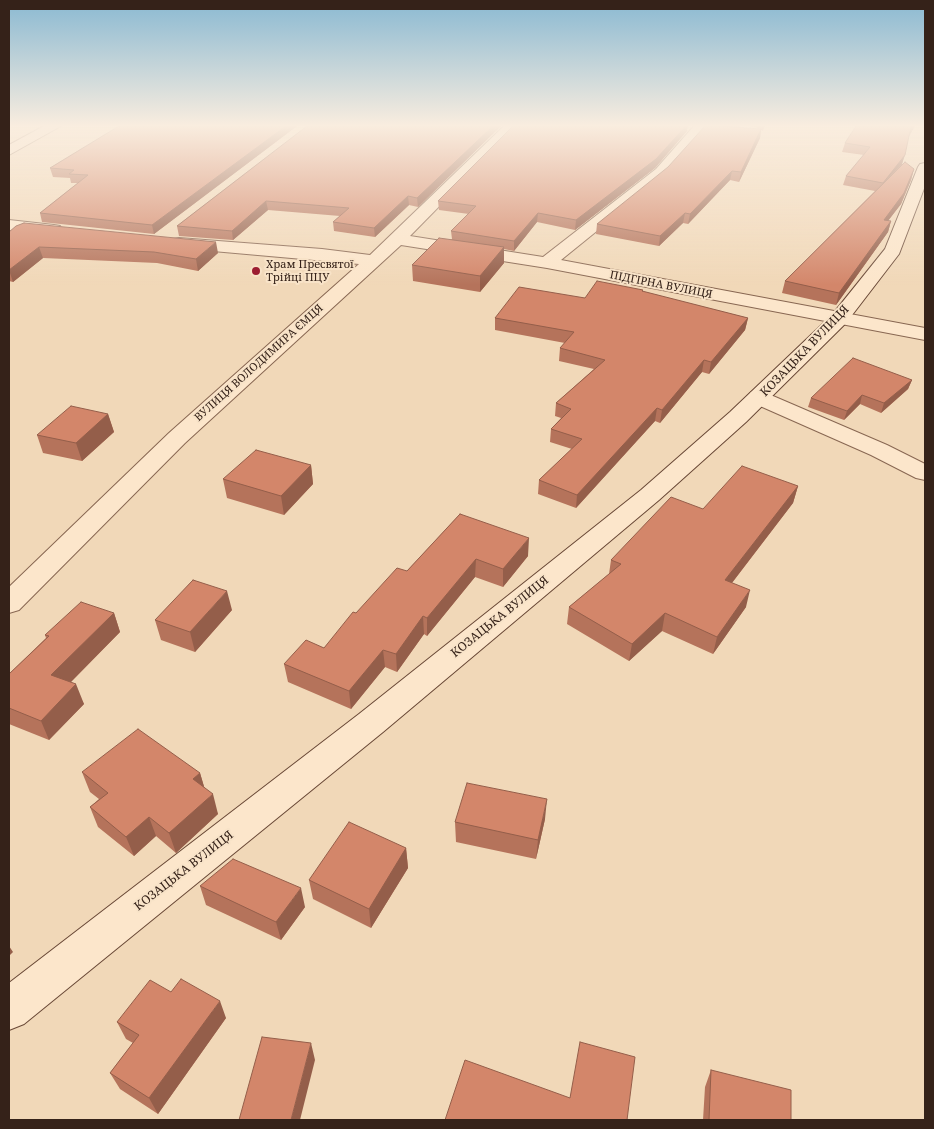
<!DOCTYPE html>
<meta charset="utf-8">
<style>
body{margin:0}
#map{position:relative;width:934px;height:1129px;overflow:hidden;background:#f1d8b8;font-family:"Noto Serif",serif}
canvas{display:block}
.frame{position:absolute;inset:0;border:10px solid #352219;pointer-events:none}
</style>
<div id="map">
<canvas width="934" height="1129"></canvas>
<div class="frame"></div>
</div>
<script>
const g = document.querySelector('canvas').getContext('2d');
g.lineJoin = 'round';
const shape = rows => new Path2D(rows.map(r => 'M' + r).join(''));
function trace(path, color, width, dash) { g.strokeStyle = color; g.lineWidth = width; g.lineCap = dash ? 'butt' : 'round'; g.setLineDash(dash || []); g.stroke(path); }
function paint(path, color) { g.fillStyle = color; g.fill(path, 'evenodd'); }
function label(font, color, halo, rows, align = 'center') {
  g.font = font + ' "Noto Serif",serif'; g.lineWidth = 4; g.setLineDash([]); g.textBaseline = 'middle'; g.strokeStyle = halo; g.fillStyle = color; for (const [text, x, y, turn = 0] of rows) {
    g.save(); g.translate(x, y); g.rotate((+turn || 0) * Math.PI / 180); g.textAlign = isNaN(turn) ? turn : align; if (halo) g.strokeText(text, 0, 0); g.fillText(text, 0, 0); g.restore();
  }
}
const street = shape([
 [44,126,61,126,9,155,9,145,44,126],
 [504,126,518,126,410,236,543,257,656,169,694,126,706,126,705,131,666,175,561,260,925,328,925,340,547,268,401,245,185,443,19,610,9,613,9,587,169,433,359,264,179,248,173,247,170,243,173,239,179,238,322,249,370,255,504,126],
 [9,220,54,225,60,226,62,230,60,234,54,235,9,230,9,220],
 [759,390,887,445,925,464,925,480,916,478,871,455,751,402,748,397,751,392,759,390]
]);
const secondary = shape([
 [925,163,925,186,899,254,846,323,746,422,659,500,383,732,24,1024,9,1030,9,983,359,714,641,490,730,412,832,315,885,249,918,167,920,164,925,163]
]);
const wall = shape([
 [119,126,297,126,154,234,42,222,40,213,78,183,71,183,70,178,53,177,50,168],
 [307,126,501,126,418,207,409,205,375,237,334,231,333,222,340,216,268,210,233,240,179,236,177,226],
 [750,126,765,126,763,131,761,130,760,138,739,182,730,180,688,224,683,223,659,246,596,234,597,224,759,129,755,127],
 [687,131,655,168,575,230,537,222,514,251,504,249,504,263,480,292,413,281,412,265,452,239,451,231,469,214,439,210,438,201],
 [908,138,902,164,914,169,911,180,901,204,888,221,891,221,888,232,836,305,782,293,785,281,875,191,843,185,846,176,864,155,842,152,845,143],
 [9,232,218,253,198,271,157,263,43,258,13,282,9,281],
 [643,290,643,292,748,318,745,330,709,374,702,372,660,423,655,421,576,508,538,494,539,480,572,449,550,442,551,429,561,418,555,416,556,403,594,369,559,361,560,348,565,343,495,330,495,318,585,298],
 [912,380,908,389,881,413,860,404,844,420,808,407,811,398],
 [108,414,114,432,82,461,43,453,37,435],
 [311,465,313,484,284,515,227,498,223,479],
 [798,486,793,503,732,583,746,607,713,654,662,631,629,661,567,624,569,607,609,574,611,560,703,509],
 [460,514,528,556,503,587,475,577,427,636,424,634,397,672,385,667,351,709,288,682,284,664,324,648,356,613,407,571],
 [232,610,195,652,161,640,155,620],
 [114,613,120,632,71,682,84,704,49,740,9,724,9,674,46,638,45,635],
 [82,772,200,773,204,787,218,814,176,853,156,836,134,856,98,827,90,807,99,799,90,792],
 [545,819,536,859,456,842,455,822],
 [406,848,408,868,371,928,313,899,309,880],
 [200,886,305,907,281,940,206,905],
 [171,992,226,1018,158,1114,120,1089,110,1073,133,1043,126,1039,117,1022],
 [711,1070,791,1120,703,1120,705,1087]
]);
const shadedWall = shape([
 [286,126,297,126,154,234,152,225],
 [493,126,501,126,418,207,417,198],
 [686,126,688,126,687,131,655,168,575,230,576,220],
 [912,126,915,126,907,140,910,131],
 [761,129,760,138,739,182,741,172],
 [905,155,902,164,883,183],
 [914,169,911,180,901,204,880,231,884,220],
 [732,171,730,180,688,224,690,214],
 [408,196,409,205,375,237,374,228],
 [266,201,268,210,233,240,232,231],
 [538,213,537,222,514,251,514,241],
 [685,213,683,223,659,246,660,236],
 [891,221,888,232,836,305,839,293],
 [216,242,218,253,198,271,196,259],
 [39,247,43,258,13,282,9,270],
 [504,247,504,263,480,292,480,276],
 [748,318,745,330,709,374,711,362],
 [704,360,702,372,660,423,662,410],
 [912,380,908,389,881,413,884,403],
 [862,395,860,404,844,420,847,411],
 [657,408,655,421,576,508,577,495],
 [108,414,114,432,82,461,76,443],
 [311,465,313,484,284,515,281,496],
 [798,486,793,503,721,597,725,580],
 [529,538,528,556,503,587,503,569],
 [476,559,475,577,427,636,427,618],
 [750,590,746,607,713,654,717,637],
 [227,591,232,610,195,652,190,632],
 [114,613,120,632,59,694,51,675],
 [665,613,662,631,629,661,632,644],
 [423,616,424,634,397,672,396,654],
 [383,650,385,667,351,709,349,691],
 [76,684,84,704,49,740,41,721],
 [200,773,206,793,193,779],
 [213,794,218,814,176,853,169,833],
 [547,799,545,819,536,859,538,840],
 [149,817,156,836,134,856,126,837],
 [406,848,408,868,371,928,369,909],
 [301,888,305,907,281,940,276,922],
 [9,946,13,952,9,956],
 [220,1001,226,1018,158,1114,149,1098],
 [311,1043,315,1060,300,1120,291,1120]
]);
const building = shape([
 [119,126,286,126,152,225,40,213,88,175,69,174,74,170,50,168,119,126],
 [307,126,493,126,417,198,408,196,374,228,333,222,349,208,266,201,232,231,177,226,307,126],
 [513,126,686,126,656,159,576,220,538,213,514,241,451,231,476,206,438,201,513,126],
 [705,126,722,126,761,129,741,172,732,171,690,214,685,213,660,236,597,224,668,167,705,126],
 [856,126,912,126,910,131,905,155,883,183,846,176,870,147,845,143,856,126],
 [905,162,914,169,904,193,884,220,891,221,839,293,785,281,905,162],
 [24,223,216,242,196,259,154,252,39,247,9,270,9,232,16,226,24,223],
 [439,238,504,247,480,276,412,265,439,238],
 [597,281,643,290,642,291,748,318,711,362,704,360,662,410,657,408,577,495,539,480,582,439,551,429,571,409,556,403,605,360,560,348,574,332,495,318,519,287,585,298,597,281],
 [853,358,912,380,884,403,862,395,847,411,811,398,853,358],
 [71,406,108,414,76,443,37,435,71,406],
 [256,450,311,465,281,496,223,479,256,450],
 [742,466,798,486,725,580,750,590,717,637,665,613,632,644,569,607,621,564,611,560,671,497,703,509,742,466],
 [460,514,529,538,503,569,476,559,427,618,423,616,396,654,383,650,349,691,284,664,306,640,324,648,353,612,356,613,397,568,407,571,460,514],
 [193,580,227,591,190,632,155,620,193,580],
 [81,602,114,613,51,675,76,684,41,721,9,708,9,674,49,636,45,635,81,602],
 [138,729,200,773,193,779,213,794,169,833,149,817,126,837,90,807,108,793,82,772,138,729],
 [467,783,547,799,538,840,455,822,467,783],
 [349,822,406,848,369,909,309,880,349,822],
 [233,859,301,888,276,922,200,886,233,859],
 [181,979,220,1001,149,1098,110,1073,139,1035,117,1022,150,980,171,992,181,979],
 [262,1037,311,1043,291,1120,239,1120,262,1037],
 [580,1042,635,1057,627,1120,445,1120,465,1060,570,1098,580,1042],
 [711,1070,791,1090,791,1120,709,1120,711,1070]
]);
const markers = [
 [256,271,5,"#9c1d31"]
];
const farPoinames = [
 ["Храм Пресвятої",266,265],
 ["Трійці ПЦУ",266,278]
];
const farStreetnames = [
 ["ПІДГІРНА ВУЛИЦЯ",661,285,11],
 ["ВУЛИЦЯ ВОЛОДИМИРА ЄМЦЯ",259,363,-42]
];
const streetNames = [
 ["КОЗАЦЬКА ВУЛИЦЯ",805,351,-46],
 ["КОЗАЦЬКА ВУЛИЦЯ",500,617,-39],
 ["КОЗАЦЬКА ВУЛИЦЯ",184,871,-38]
];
trace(street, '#886752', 2);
trace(secondary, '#694836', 2);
paint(street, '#fce6cb');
paint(secondary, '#fce6cb');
paint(wall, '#b5735b');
paint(shadedWall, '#945e4a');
paint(building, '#d3866a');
trace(building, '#945e4a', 1);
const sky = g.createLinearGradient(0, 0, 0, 285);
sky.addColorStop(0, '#8ab9d2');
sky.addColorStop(0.44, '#f9eddf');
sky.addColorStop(1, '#f9eddf00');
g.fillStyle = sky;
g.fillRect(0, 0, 934, 285);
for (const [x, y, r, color] of markers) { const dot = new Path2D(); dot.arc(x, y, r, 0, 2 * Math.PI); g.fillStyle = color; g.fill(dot); trace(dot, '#f8e3c8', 2); }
label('11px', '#352219', '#f8e3c8', farPoinames, 'left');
label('11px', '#352219', '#f8e3c8', farStreetnames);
label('12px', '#352219', '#f8e3c8', streetNames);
</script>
